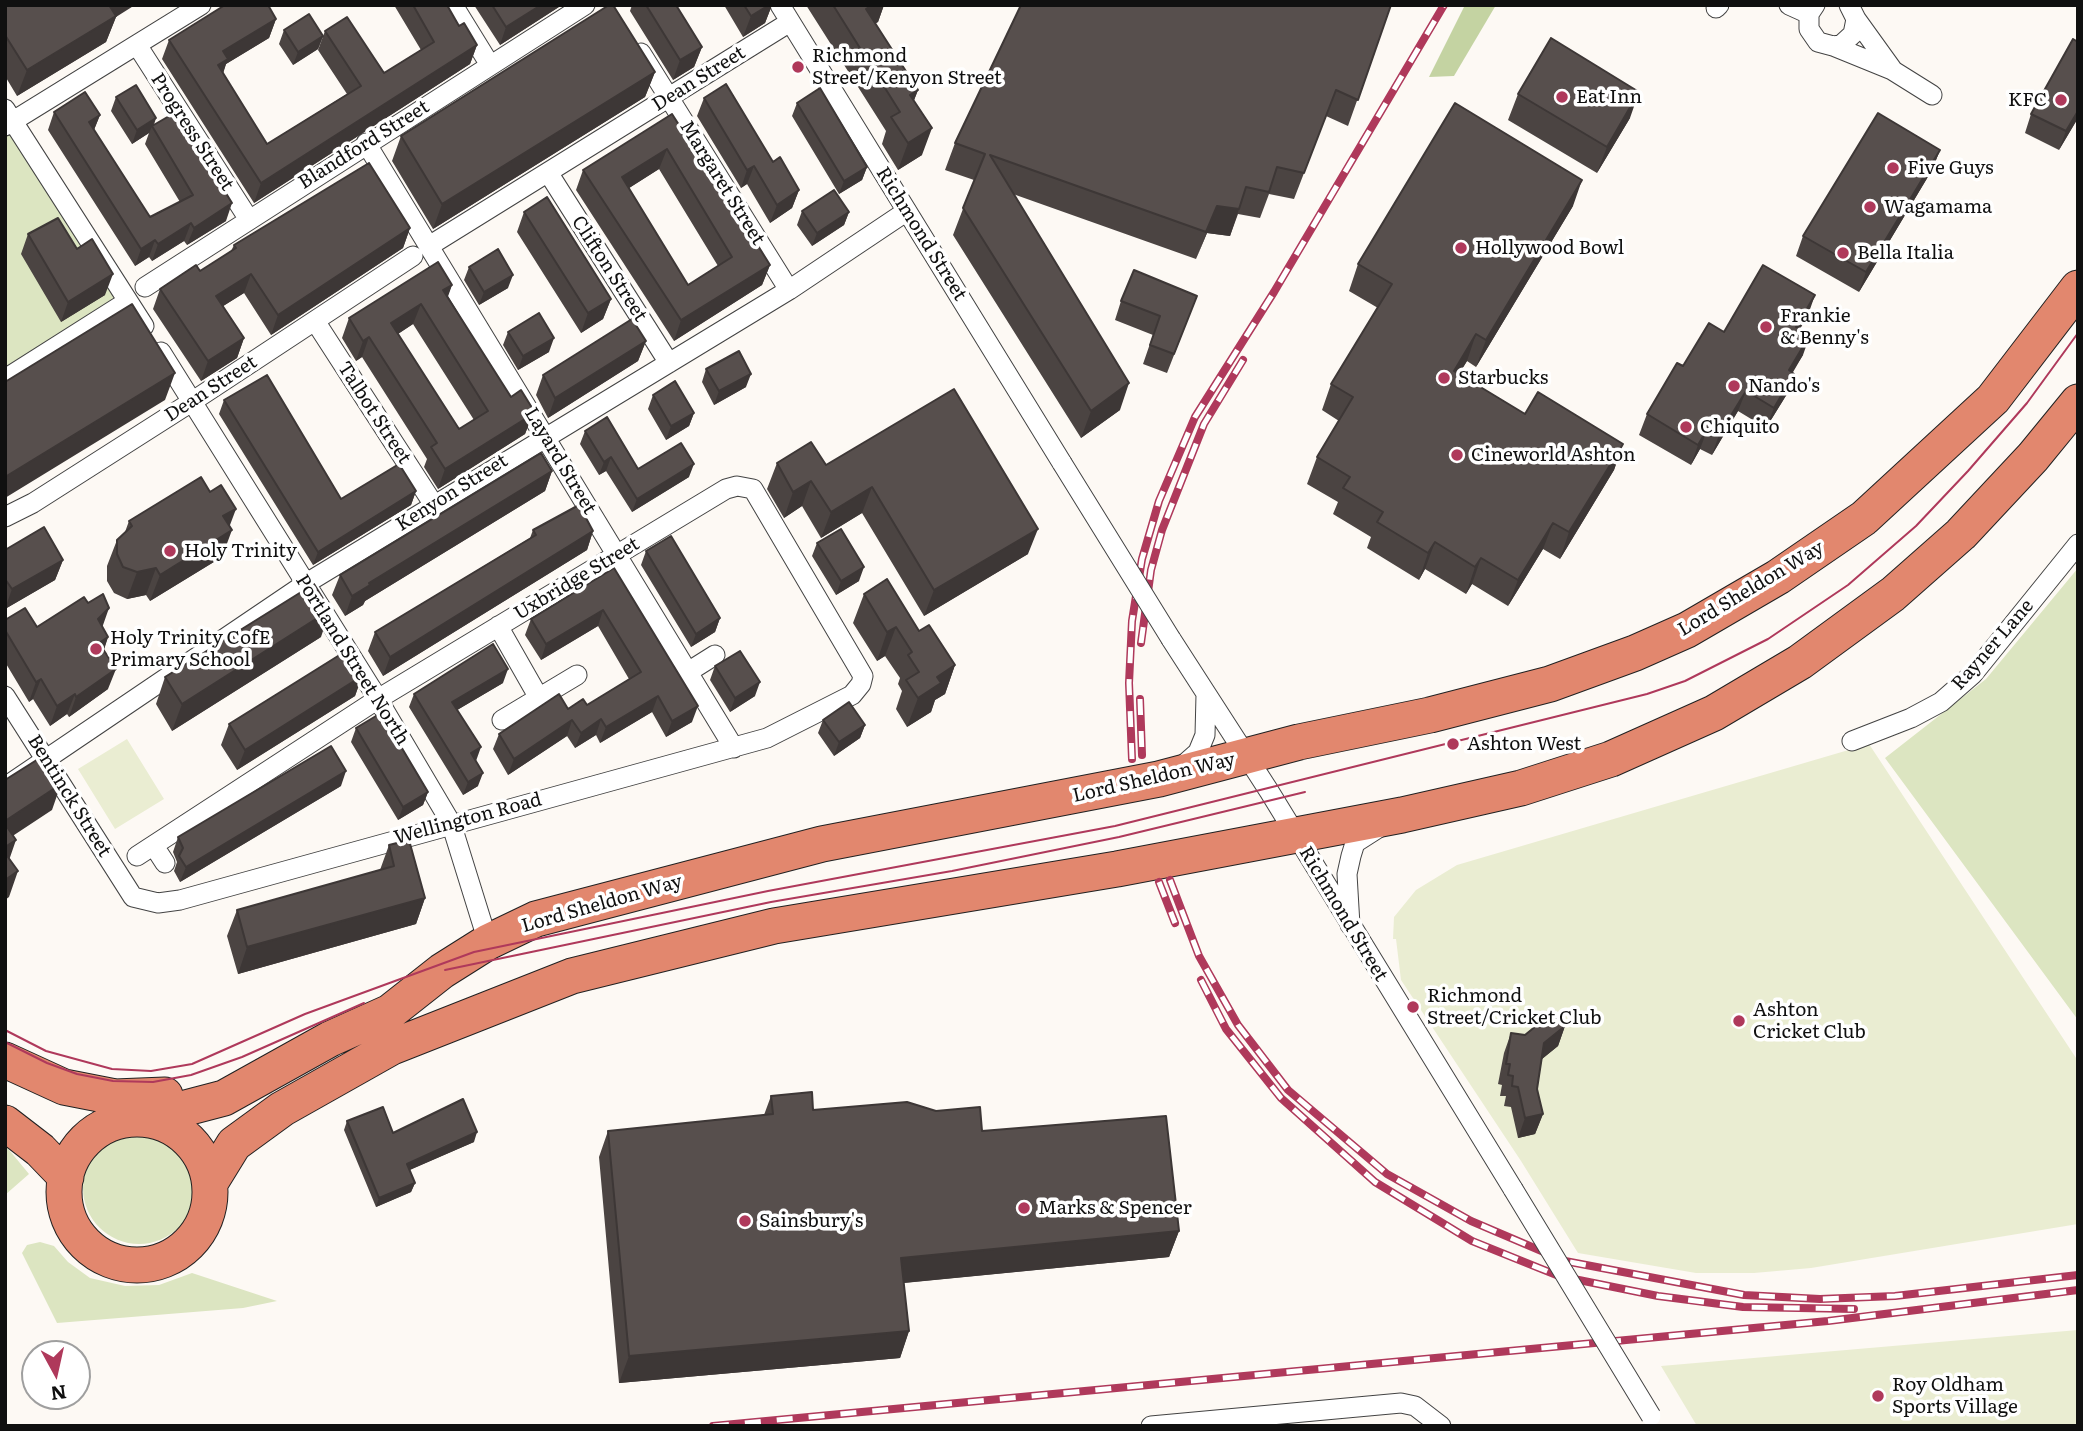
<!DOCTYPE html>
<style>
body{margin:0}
#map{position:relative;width:2083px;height:1431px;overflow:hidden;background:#fdf9f4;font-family:Literata,serif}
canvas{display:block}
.frame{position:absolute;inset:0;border:7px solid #101010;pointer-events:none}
.north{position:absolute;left:21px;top:1340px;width:70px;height:70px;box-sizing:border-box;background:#fff;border:2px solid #9f9f9f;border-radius:50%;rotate:172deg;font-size:19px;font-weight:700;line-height:28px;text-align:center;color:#101010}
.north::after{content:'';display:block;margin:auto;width:24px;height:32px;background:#af395b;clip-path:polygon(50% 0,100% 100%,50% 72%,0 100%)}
</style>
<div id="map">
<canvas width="2083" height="1431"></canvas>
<div class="frame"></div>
<div class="north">N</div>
</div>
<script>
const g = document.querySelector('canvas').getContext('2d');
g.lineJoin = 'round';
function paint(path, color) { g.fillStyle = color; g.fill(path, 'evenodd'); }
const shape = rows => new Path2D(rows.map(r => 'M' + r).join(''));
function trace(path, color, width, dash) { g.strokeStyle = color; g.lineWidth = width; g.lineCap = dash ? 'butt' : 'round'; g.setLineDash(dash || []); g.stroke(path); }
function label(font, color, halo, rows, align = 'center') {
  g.font = font + ' Literata,serif'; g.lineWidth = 7; g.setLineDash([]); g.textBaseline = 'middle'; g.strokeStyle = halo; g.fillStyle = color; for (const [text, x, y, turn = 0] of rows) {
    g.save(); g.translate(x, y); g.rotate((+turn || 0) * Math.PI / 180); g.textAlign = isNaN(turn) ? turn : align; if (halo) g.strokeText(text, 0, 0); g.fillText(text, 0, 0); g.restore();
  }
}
const green = shape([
 [16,126,121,299,5,370,5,133],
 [2078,568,2078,1020,1885,758,1986,679],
 '83 1188a56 56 0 1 1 112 0a56 56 0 1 1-112 0Z',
 [5,1145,29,1174,5,1195],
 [40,1242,54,1246,68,1262,90,1278,125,1286,159,1285,192,1273,277,1301,243,1308,57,1323,22,1253,27,1245]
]);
const forest = shape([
 [1465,5,1496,5,1454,76,1429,77]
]);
const pitch = shape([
 [127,739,164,799,115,829,78,769],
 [1869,744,2078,1061,2078,1224,1811,1268,1754,1273,1696,1273,1578,1253,1521,1161,1401,980,1396,939,1393,939,1394,917,1416,890,1457,865],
 [2078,1330,2078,1426,1697,1426,1661,1366]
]);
const street = shape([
 [453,5,490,65],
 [780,5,1062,463],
 [1789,5,1809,14],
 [1815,5,1809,14,1809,29,1818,42,1833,46,1841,45,1853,34,1856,19,1849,5],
 [1716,8,1719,5],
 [1856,19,1892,69],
 [137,45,248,218],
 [1833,46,1892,70,1932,95],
 [641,53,789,290],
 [5,109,144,326],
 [5,126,201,5],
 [366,143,734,748],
 [549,174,669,363],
 [429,246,790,22],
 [145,287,585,5],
 [315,321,434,505],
 [161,352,373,691,451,823,488,942],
 [5,379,128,301],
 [5,517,33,503,193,401,413,256],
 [498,626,539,698],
 [1171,639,1269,791,1513,1189],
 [688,672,715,655],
 [5,696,133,897,158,903,180,900,767,738,852,695,861,684,863,676,753,489,737,486,726,489,378,699,137,856],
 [502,720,577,675],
 [1852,741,1911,718,1941,702,1973,674,2078,544],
 [1181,767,1198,752,1205,735,1206,695],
 [5,787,305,584,789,290,907,211],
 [154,846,165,863],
 [1350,925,1347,874,1351,856,1355,843,1380,827],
 [1151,1426,1401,1403,1415,1406,1441,1426]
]);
const highway = shape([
 [5,1060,64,1087,115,1097,165,1095],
 [144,1119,224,1098,330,1039,390,1012,442,971,488,942,536,919,822,844,1159,779,1299,742,1430,715,1550,684,1635,653,1687,630,1778,577,1864,518,1993,399,2078,288],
 '64 1192a73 73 0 1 1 146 0a73 73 0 1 1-146 0Z',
 [5,1123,40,1150,66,1177],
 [210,1183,234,1144,282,1109,392,1047,572,976,774,926,1117,869,1402,815,1521,788,1611,759,1714,713,1800,662,1893,594,1961,534,2033,457,2078,402]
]);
const tram = shape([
 [445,970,771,902,952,871,1119,837,1305,792],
 [5,1030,46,1051,112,1069,151,1071,192,1064,305,1014,474,952,768,891,1115,826,1647,694,1685,681,1768,639,1848,585,1916,526,1968,471,2027,403,2078,333],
 [5,1042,47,1063,77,1074,113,1081,153,1082,191,1075,242,1057,364,1003]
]);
const rail = shape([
 [1141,643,1151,570,1162,530,1204,424,1243,360],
 [1140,699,1142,755],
 [1132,759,1129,683,1132,621,1142,559,1159,501,1195,417,1274,292,1444,5],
 [1170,880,1199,956,1238,1025,1288,1090,1387,1174,1471,1221,1565,1261,1744,1295,1820,1299,1895,1296,2078,1275],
 [1159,882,1175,923],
 [1201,980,1226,1029,1281,1098,1375,1182,1472,1241,1559,1276,1658,1296,1743,1307,1854,1309],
 [713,1426,1828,1321,2078,1290]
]);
const streetBridge = shape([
 [1062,463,1171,639],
 [1513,1189,1651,1416]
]);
const wall = shape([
 [5,5,116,17,106,42,17,96,5,76],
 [394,5,447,5,459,26,477,45,470,64,254,203,162,59,169,40,276,19,269,38,226,64,223,74,267,144,347,94,318,50,325,31,384,73,421,50],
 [474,5,562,5,500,45],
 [632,5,676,5,702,47,694,67,673,80,630,11],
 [724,5,772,5,765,23,743,37],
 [806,5,884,5,878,22,875,23,918,90,914,100,922,155,898,170,882,144,886,131],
 [1391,5,1348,126,1326,116,1294,199,1269,194,1260,218,1238,214,1230,236,1207,233,1196,259,1013,194,1120,410,1081,438,953,235,974,180,945,170,955,143],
 [284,30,323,36,318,49,293,65,279,44],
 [2078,42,2078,118,2059,150,2025,133,2031,114],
 [655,72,645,97,433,229,392,161,401,136],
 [1518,94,1630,118,1597,173,1508,120],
 [116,97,156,118,154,125,226,221,187,245,184,241,152,261,149,257,135,266,48,130,54,112,100,115,94,130,150,217,180,202,145,144,149,133,132,144,111,111],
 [704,98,773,162,799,190,792,208,770,223,747,184,741,188,697,116],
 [797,103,867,167,862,180,839,194,792,116],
 [672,114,770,265,762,285,674,341,576,190,583,170],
 [659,169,718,266,688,285,629,188],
 [1940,150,1932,170,1859,292,1796,256,1803,236],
 [1573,206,1476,367,1467,361,1459,374,1525,414,1623,444,1614,470,1560,559,1543,549,1508,606,1472,584,1466,594,1425,569,1419,580,1367,548,1371,537,1333,514,1338,502,1307,484,1317,457,1339,421,1322,410,1331,384,1378,308,1349,291,1358,264],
 [802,211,849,212,844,225,812,246,797,225],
 [524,212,611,299,603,319,581,333,517,232],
 [410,228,403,248,271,335,244,293,223,306,244,338,237,358,201,381,153,309,160,289,200,271,231,251,234,245],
 [28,234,105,295,61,322,21,254],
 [469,267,508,288,479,305,464,280],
 [452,285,447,297,511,397,534,411,525,434,438,489,424,467,427,459,362,357,356,361,342,338,349,318],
 [413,324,474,420,459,429,398,334],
 [1121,301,1190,314,1167,373,1143,364,1153,335,1115,320],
 [1808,315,1800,329,1803,355,1792,372,1794,374,1787,394,1766,428,1738,411,1712,455,1700,449,1691,465,1639,435,1647,414,1683,366],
 [508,332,549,352,518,370,503,345],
 [646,341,638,361,548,418,536,395,543,375],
 [706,369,746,387,714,405,702,382],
 [653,395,694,413,689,426,666,440,648,409],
 [224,400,341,499,416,491,411,505,313,565,219,414],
 [585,431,638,469,689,477,632,512,606,471,599,475,580,444],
 [777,463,826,465,1028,554,924,616,862,513,821,538,802,506,784,518,767,489],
 [552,471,545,491,365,601,363,605,345,616,332,595,340,575],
 [129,521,230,527,222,557,150,601,146,595,127,599,114,593,107,581,107,566,117,540,125,532],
 [533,530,593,531,587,550,383,676,368,651,375,632,530,538],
 [817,543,859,581,836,595,812,556],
 [5,550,63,560,55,580,5,609],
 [646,551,720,618,715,632,691,647,641,565],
 [614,568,692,722,666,737,652,712,600,743,596,735,575,748,567,736,508,775,493,749,499,734,568,709,587,705,629,679,598,626,541,660,525,635,531,619],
 [864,594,919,631,955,665,945,694,935,700,931,712,907,727,896,709,902,691,898,684,900,678,885,656,877,661,853,623],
 [5,620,37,627,102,627,108,637,104,650,108,689,69,717,67,714,50,726,33,699,29,702,5,662],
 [321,637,172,731,156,704,165,677],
 [715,666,755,696,730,712,710,680],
 [362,676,355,696,237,770,221,745,229,724],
 [503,683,457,710,475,761,478,786,463,795,409,707,414,694],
 [823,720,865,725,860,738,834,756,818,733],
 [356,728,428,792,423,805,398,820,351,742],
 [341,786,180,882,174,871,177,862,173,852,178,837],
 [389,845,425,898,416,924,238,974,227,936,237,910,380,870],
 [1565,1026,1558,1046,1542,1059,1537,1089,1543,1114,1535,1134,1518,1138,1511,1107,1504,1106,1506,1096,1500,1096,1502,1085,1498,1084,1504,1053,1511,1033,1525,1035],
 [771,1096,813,1110,982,1131,1179,1231,1169,1257,904,1283,909,1331,900,1358,619,1383,599,1157,608,1131,764,1115],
 [347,1121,393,1133,474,1142,409,1170,415,1183,411,1192,376,1207,344,1130]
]);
const shadedWall = shape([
 [106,5,135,5,116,17,106,42,17,96,27,70],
 [541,5,562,5,500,45,506,27],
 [769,5,772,5,765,23,743,37,751,16],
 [872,5,884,5,878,22,857,35,866,9],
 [276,19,269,38,226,64,221,78,211,85,223,51],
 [323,36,318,49,293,65,298,52],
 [477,45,470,64,254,203,261,183],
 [702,47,694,67,673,80,680,60],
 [655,72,645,97,433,229,442,204],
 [918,90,908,116,910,95],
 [1639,92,1630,118,1597,173,1607,147],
 [2078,111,2078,118,2059,150,2066,131],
 [100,115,93,132,89,122],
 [156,118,149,133,132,144,137,130],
 [932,128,922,155,898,170,908,143],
 [667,149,659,169,615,197,622,177],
 [1940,150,1932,170,1859,292,1866,272],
 [754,166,747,184,741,188,747,170],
 [867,167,862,180,839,194,844,181],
 [1582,180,1573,206,1476,367,1486,340],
 [799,190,792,208,770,223,777,205],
 [232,203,226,221,187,245,194,228],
 [1217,206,1239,209,1230,236,1207,233,1196,259],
 [849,212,844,225,812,246,817,233],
 [191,223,184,241,152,261,158,244],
 [410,228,403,248,271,335,278,315],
 [155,240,149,257,135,266,141,249],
 [770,265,762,285,674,341,681,320],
 [113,274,105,295,61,322,68,302],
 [251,274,244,293,209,315,216,296],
 [513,275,508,288,479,305,484,292],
 [452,285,445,305,443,290],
 [1815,295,1808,315,1789,347,1796,327],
 [611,299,603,319,581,333,588,313],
 [421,304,413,324,384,343,391,323],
 [1476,334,1467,361,1444,398,1454,371],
 [1810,335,1803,355,1782,391,1789,370],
 [369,337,362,357,356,361,363,341],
 [244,338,237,358,201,381,208,361],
 [554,338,549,352,518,370,523,356],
 [646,341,638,361,548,418,555,398],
 [175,373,165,400,5,498,5,477],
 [751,374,746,387,714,405,719,391],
 [1794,374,1787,394,1766,428,1774,408],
 [1129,383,1120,410,1081,438,1091,411],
 [1746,391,1738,411,1712,455,1719,435],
 [534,411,525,434,438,489,445,469],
 [694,413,689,426,666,440,671,426],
 [1708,428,1700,449,1691,465,1698,445],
 [1623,444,1614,470,1560,559,1569,532],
 [611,457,606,471,599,475,604,462],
 [694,464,689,477,632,512,637,499],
 [552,471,545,491,365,601,363,605,345,616,352,596,369,583],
 [811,481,802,506,784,518,793,492],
 [872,487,862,513,821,538,831,512],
 [416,491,411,505,313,565,318,552],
 [236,509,227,533,232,530,222,557,150,601,160,575,223,516],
 [1553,523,1543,549,1508,606,1518,580],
 [1038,529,1028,554,924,616,934,590],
 [593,531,587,550,383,676,390,657],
 [1435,542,1425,569,1419,580,1428,553],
 [1481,558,1472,584,1466,594,1475,567],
 [63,560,55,580,5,609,12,589],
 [864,567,859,581,836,595,841,581],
 [156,568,146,595,127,599,137,572],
 [109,608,102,628,98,619],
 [330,610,321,637,172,731,182,704],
 [603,610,598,626,541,660,546,644],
 [720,618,715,632,691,647,696,634],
 [896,627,885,656,877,661,887,632],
 [108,637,101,657,99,643],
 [955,665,945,694,935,700,931,712,907,727,918,698,937,677],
 [116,669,108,689,69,717,76,697],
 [508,669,503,683,447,716,452,702],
 [362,676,355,696,237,770,245,750],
 [41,679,33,699,29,702,36,682],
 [760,682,755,696,730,712,735,698],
 [75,694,67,714,50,726,57,706],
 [658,696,652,712,600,743,606,727],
 [698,706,692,722,666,737,672,721],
 [601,719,596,735,575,748,581,733],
 [572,720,567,736,508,775,514,759],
 [865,725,860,738,834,756,839,742],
 [481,747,476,761,471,753],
 [346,771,341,786,180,882,186,867],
 [483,773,478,786,463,795,468,782],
 [61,784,52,810,5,841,5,821],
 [428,792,423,805,398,820,403,807],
 [16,840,7,866,5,867,5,847],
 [18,871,9,897,5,900,5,880],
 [425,898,416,924,238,974,247,947],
 [1565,1026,1558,1046,1537,1063,1544,1043],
 [1543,1114,1535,1134,1518,1138,1525,1118],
 [477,1132,474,1142,403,1173,407,1164],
 [415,1183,411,1192,376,1207,379,1198],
 [1179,1231,1169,1257,892,1284,901,1258],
 [909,1331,900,1358,619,1383,629,1356]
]);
const building = shape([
 [5,5,109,5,116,16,27,70,5,35,5,5],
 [225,5,268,5,276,19,223,51,228,59,218,65,267,144,361,86,325,31,347,17,384,73,434,42,413,5,447,5,459,26,464,23,477,45,261,183,169,40,225,5],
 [492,5,541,5,506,27,492,5],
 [609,5,613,5,655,72,442,204,401,136,609,5],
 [646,5,676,5,702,47,680,60,646,5],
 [744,5,769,5,751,16,744,5],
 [833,5,872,5,866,9,918,90,910,95,932,128,908,143,891,117,900,112,833,5],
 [1021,5,1391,5,1358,100,1336,90,1304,173,1277,167,1269,192,1246,187,1239,209,1217,206,1206,232,990,155,1129,383,1091,411,963,208,985,154,955,143,1021,5],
 [309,14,323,36,298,52,284,30,309,14],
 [1551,38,1639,92,1607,147,1518,94,1551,38],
 [2073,39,2078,42,2078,111,2066,131,2031,114,2073,39],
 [726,84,773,162,780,157,799,190,777,205,754,166,747,170,704,98,726,84],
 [136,85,156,118,137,130,116,97,136,85],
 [820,88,867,167,844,181,797,103,820,88],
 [85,92,100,115,89,122,150,217,193,195,152,126,176,112,232,203,194,228,191,223,158,244,155,240,141,249,54,112,85,92],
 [1455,103,1582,180,1486,340,1476,334,1454,371,1525,414,1538,392,1623,444,1569,532,1553,523,1518,580,1481,558,1475,567,1435,542,1428,553,1377,522,1383,512,1343,488,1350,477,1317,457,1353,397,1331,384,1392,284,1358,264,1455,103],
 [1878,113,1940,150,1866,272,1803,236,1878,113],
 [672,114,697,153,699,151,770,265,681,320,583,170,672,114],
 [667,149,732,257,688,285,622,177,667,149],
 [369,163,410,228,278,315,251,274,216,296,244,338,208,361,160,289,196,265,200,271,236,248,234,245,369,163],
 [834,190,849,212,817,233,802,211,834,190],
 [547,197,611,299,588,313,524,212,547,197],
 [58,218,77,249,92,239,113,274,68,302,28,234,58,218],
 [498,249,513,275,484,292,469,267,498,249],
 [438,262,452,285,443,290,511,397,521,390,534,411,533,414,445,469,431,447,437,443,369,337,363,341,349,318,438,262],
 [421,304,488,411,459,429,391,323,421,304],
 [1763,265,1815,295,1796,327,1810,335,1789,370,1794,374,1774,408,1746,391,1719,435,1708,428,1698,445,1647,414,1677,363,1683,366,1709,323,1724,332,1763,265],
 [1134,270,1197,296,1174,354,1150,345,1160,316,1121,301,1134,270],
 [132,304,175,373,5,477,5,382,132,304],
 [539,313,554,338,523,356,508,332,539,313],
 [632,319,646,341,555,398,543,375,632,319],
 [739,351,751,374,719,391,706,369,739,351],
 [267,375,341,499,399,464,416,491,318,552,224,400,267,375],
 [675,381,694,413,671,426,653,395,675,381],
 [954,389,1038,529,934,590,872,487,831,512,811,481,793,492,777,463,811,442,826,465,954,389],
 [607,417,638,469,681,443,694,464,637,499,611,457,604,462,585,431,607,417],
 [541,453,552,471,369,583,370,585,352,596,340,575,541,453],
 [201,477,210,492,221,485,236,509,223,516,232,530,160,575,156,568,137,572,123,567,117,554,117,540,132,526,129,521,201,477],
 [579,505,593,531,390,657,375,632,536,535,533,530,579,505],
 [44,527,63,560,12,589,5,579,5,550,44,527],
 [841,529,864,567,841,581,817,543,841,529],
 [671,536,720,618,696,634,646,551,671,536],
 [614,568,698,706,672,721,658,696,606,727,601,719,581,733,572,720,514,759,499,734,559,694,568,709,583,699,587,705,641,672,603,610,546,644,531,619,614,568],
 [887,579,919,631,929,625,955,665,937,677,941,683,918,698,906,680,919,672,908,655,912,652,896,627,887,632,864,594,887,579],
 [314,584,330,610,182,704,165,677,314,584],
 [103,594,109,608,98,619,108,637,99,643,116,669,76,697,75,694,57,706,41,679,36,682,5,630,5,620,25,608,37,627,84,597,88,603,103,594],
 [493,644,508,669,452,702,481,747,471,753,483,773,468,782,414,694,493,644],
 [346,651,362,676,245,750,229,724,346,651],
 [740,651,760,682,735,698,715,666,740,651],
 [849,702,865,725,839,742,823,720,849,702],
 [381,713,428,792,403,807,356,728,381,713],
 [331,746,346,771,186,867,179,856,183,848,178,837,331,746],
 [43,756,61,784,5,821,5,780,43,756],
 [5,824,16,840,5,847,5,824],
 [409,840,425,898,247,947,237,910,394,866,389,845,409,840],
 [5,853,18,871,5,880,5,853],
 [1553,1012,1565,1026,1544,1043,1537,1089,1543,1114,1525,1118,1518,1087,1512,1086,1513,1076,1508,1075,1510,1064,1506,1064,1511,1033,1525,1035,1553,1012],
 [812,1092,813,1110,907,1102,936,1111,980,1107,982,1131,1166,1116,1179,1231,901,1258,909,1331,629,1356,608,1131,773,1114,771,1096,812,1092],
 [463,1099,477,1132,407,1164,415,1183,379,1198,347,1121,383,1107,393,1133,463,1099]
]);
const markers = [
 [798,67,7,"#af395b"],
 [1562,97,7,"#af395b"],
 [2061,100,7,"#af395b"],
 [1893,168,7,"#af395b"],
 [1870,207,7,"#af395b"],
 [1461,248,7,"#af395b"],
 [1843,253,7,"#af395b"],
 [1766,327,7,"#af395b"],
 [1444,378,7,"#af395b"],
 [1734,386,7,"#af395b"],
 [1686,427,7,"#af395b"],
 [1457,455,7,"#af395b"],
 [170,551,7,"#af395b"],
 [96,649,7,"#af395b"],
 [1453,744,7,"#af395b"],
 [1413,1007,7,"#af395b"],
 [1739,1021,7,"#af395b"],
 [1024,1208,7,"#af395b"],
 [745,1221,7,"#af395b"],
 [1878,1396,7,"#af395b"]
];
const poiNames = [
 ["Richmond",812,56],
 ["Street/Kenyon Street",812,78],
 ["Eat Inn",1576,97],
 ["KFC",2047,100,"right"],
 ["Five Guys",1907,168],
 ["Wagamama",1884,207],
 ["Hollywood Bowl",1475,248],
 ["Bella Italia",1857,253],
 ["Frankie",1780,316],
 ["& Benny's",1780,338],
 ["Starbucks",1458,378],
 ["Nando's",1748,386],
 ["Chiquito",1700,427],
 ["Cineworld Ashton",1471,455],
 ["Holy Trinity",184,551],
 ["Holy Trinity CofE",110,638],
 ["Primary School",110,660],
 ["Ashton West",1467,744],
 ["Richmond",1427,996],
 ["Street/Cricket Club",1427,1018],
 ["Ashton",1753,1010],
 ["Cricket Club",1753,1032],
 ["Marks & Spencer",1038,1208],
 ["Sainsbury's",759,1221],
 ["Roy Oldham",1892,1385],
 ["Sports Village",1892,1407]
];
const streetNames = [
 ["Dean Street",699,79,-32],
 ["Progress Street",192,132,57],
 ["Blandford Street",364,145,-32],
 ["Margaret Street",722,183,58],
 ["Richmond Street",921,234,58],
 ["Clifton Street",609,269,57],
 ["Dean Street",211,389,-33],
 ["Talbot Street",374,413,57],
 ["Layard Street",560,461,59],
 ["Kenyon Street",452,493,-32],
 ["Uxbridge Street",577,579,-31],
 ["Lord Sheldon Way",1751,589,-31],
 ["Rayner Lane",1993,645,-49],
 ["Portland Street North",352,660,58],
 ["Lord Sheldon Way",1154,778,-13],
 ["Bentinck Street",69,796,58],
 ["Wellington Road",468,819,-15],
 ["Lord Sheldon Way",602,904,-16],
 ["Richmond Street",1343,914,59]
];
paint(green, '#dce5c1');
paint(forest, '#c4d3a2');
paint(pitch, '#eaedd2');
trace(street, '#434343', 21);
trace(highway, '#212121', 37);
trace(street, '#fff', 19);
trace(highway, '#e2876e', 35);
trace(tram, '#af395b', 2);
trace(rail, '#af395b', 8);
trace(rail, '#fff', 5, [16]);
trace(streetBridge, '#434343', 21, []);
trace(streetBridge, '#fff', 19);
paint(wall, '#4b4442');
paint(shadedWall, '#3d3736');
paint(building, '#574f4d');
trace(building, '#3d3736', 2);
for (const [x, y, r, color] of markers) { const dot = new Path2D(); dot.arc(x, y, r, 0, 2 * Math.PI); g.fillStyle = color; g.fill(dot); trace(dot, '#fff', 2.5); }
label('19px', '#101010', '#fff', poiNames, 'left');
label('19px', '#101010', '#fff', streetNames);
</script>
